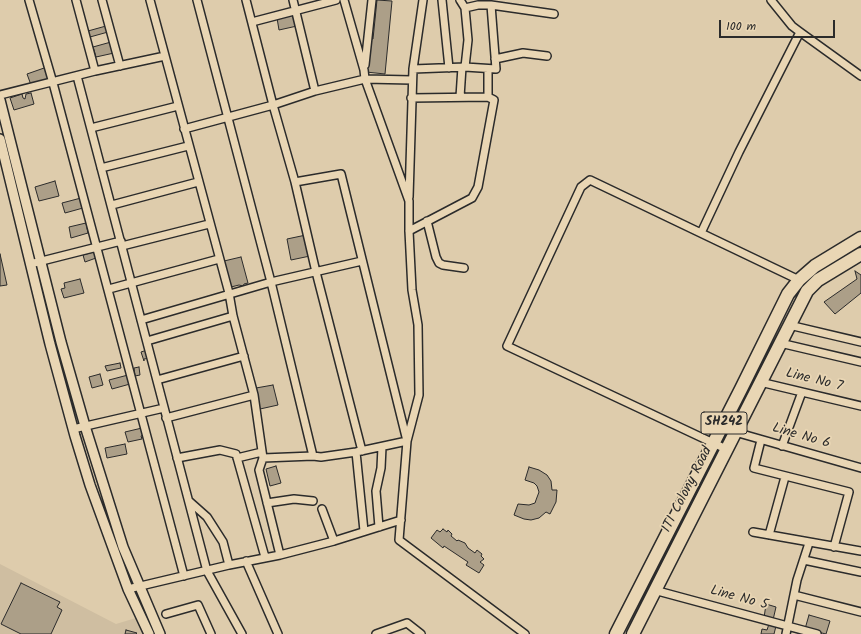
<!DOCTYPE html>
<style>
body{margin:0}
#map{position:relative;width:861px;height:634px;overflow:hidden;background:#deccac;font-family:Kalam,sans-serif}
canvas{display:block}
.scale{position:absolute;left:719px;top:20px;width:116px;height:18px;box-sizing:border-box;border:2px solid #2b2b2b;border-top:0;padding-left:5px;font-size:12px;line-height:14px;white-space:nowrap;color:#2b2b2b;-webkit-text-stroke:3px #e9d6b4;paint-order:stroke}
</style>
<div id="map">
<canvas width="861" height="634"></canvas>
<div class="scale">100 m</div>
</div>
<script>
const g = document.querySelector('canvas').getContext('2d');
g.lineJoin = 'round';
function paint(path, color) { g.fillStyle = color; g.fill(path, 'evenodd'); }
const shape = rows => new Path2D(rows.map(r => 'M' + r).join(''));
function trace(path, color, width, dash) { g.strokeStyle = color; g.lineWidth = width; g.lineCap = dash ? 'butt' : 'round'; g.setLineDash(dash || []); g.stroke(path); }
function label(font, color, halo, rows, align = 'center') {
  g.font = font + ' Kalam,sans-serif'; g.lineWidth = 3.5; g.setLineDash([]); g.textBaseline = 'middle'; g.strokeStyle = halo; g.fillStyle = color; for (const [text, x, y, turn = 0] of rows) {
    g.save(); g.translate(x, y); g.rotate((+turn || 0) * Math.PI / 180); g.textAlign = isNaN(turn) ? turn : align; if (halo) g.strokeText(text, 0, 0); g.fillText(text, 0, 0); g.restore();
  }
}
const built = shape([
 [0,564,116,624,139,617,146,634,0,634]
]);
const building = shape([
 [377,0,392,1,385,74,366,72,369,38,373,39,377,0],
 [294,14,297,26,279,30,277,18,294,14],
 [106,26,108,32,90,37,88,31,106,26],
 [111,42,114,53,96,57,93,47,111,42],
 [47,67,50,78,31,85,27,74,47,67],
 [31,93,34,104,14,110,10,98,22,94,23,98,25,99,26,94,31,93],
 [55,181,59,196,39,201,35,187,55,181],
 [81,198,83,208,65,213,62,203,81,198],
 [86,223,88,233,71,238,69,227,86,223],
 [306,235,310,256,291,260,287,239,306,235],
 [94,252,96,258,85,262,83,255,94,252],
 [0,254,7,285,0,286,0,254],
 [241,257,248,283,244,284,243,286,239,285,231,287,224,261,241,257],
 [855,271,861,275,861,293,835,314,824,302,857,279,855,271],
 [80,279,84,293,64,298,61,289,65,288,64,283,80,279],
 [147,350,150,358,144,359,144,361,141,352,147,350],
 [120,363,121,368,107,371,105,366,120,363],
 [139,367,140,375,135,376,134,368,139,367],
 [100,374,103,385,92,388,89,377,100,374],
 [128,375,130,384,112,389,109,380,128,375],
 [273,385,278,405,260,409,256,388,273,385],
 [142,428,143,435,141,436,142,439,128,442,125,432,142,428],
 [125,444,127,454,107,458,105,448,125,444],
 [276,466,281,483,270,486,266,469,276,466],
 [529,467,539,470,547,475,551,481,552,490,557,490,556,502,550,514,546,512,539,518,531,520,524,519,514,515,518,504,529,505,535,503,536,500,539,492,537,486,534,483,525,480,529,467],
 [443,529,447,532,448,530,452,534,451,536,457,541,458,540,465,543,468,548,475,553,477,550,482,554,481,556,484,559,480,562,484,565,479,573,466,565,468,562,444,546,443,548,431,538,437,530,440,532,443,529],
 [21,583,60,602,57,607,62,610,51,634,21,634,1,624,21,583],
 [766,604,776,607,773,620,764,618,766,604],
 [809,615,830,621,826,634,805,629,809,615],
 [769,624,776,626,774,634,761,634,762,629,767,630,769,624],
 [126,630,137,633,136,634,125,634,126,630]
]);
const minor = shape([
 [29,0,53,83,184,576],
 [76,0,95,71],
 [102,0,120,66],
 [150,0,229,293,233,316,254,395,263,458,259,470,280,555],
 [197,0,271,282,313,456,321,457,356,452,407,441,341,174,295,182],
 [246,0,273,105,295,182,316,272,362,451],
 [293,0,315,91],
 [344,0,364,70,365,79,409,201,409,231,412,290,418,325,419,395,407,441,399,540,525,634],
 [442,0,449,68],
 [460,0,465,8,468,40,465,67],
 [771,0,792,26,800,32,861,76],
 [465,8,478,5,491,5,554,14],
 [252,22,336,0],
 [495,59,523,53,547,56],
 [365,65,372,0],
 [413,69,465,67,496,69,491,5],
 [488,69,488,97],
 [77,76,207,571,242,634],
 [0,95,95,71,165,56],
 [460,97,462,67],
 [91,128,178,106],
 [184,129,273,105,315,91,365,79,412,80],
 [101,168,188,146],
 [409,197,413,69,423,0],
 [112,205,198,182],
 [427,221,436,257,439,263,443,265,464,268],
 [409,231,472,198,478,187,494,100,488,97,411,98],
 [701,233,739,152,800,32],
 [122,246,209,224],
 [30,264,121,241],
 [109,289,219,259],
 [141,320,271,282,362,261],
 [789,325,861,342],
 [147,341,233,316],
 [780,343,861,362],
 [157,380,244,356],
 [760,382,861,406],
 [166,418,254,395],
 [73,429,164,408],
 [735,432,861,468],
 [761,440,754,468,849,492,834,547],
 [782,446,802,392],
 [726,449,507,346,581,187,590,180,799,280],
 [356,452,364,531],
 [177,458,220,450,236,454,265,557],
 [237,458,262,452],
 [263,458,313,456],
 [189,501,207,517,223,542,229,565],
 [267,503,294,499,313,501],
 [322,509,334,541],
 [379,527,376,491,381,468,382,447],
 [753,532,861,551],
 [769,535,785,477],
 [804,560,861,572],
 [246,561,278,634],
 [128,589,229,565,280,555,334,541,401,520],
 [654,590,817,634],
 [794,595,861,612],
 [166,614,198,605,211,634],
 [376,634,407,623,421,634],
 [786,634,797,580,809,543]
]);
const tertiary = shape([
 [0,100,61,342,85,426,123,547,160,634],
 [0,139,50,344,75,436,90,485,128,589,149,634]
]);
const primary = shape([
 [616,634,741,389,788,294,799,280,815,266,861,238],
 [633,634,807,291,818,280,861,254]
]);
const shields = [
 [724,423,46]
];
const shieldNames = [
 ["SH242",724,423]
];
const streetNames = [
 ["Line No 7",814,381,14],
 ["Line No 6",801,437,16],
 ["ITI Colony Road",688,490,-63],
 ["Line No 5",739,599,15]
];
paint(built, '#cfbea1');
paint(building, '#ac9f88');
trace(building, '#2b2b2b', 1);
trace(minor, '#2b2b2b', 10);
trace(tertiary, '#2b2b2b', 12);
trace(primary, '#2b2b2b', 15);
trace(minor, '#e9d6b4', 7);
trace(tertiary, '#e9d6b4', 9);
trace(primary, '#e9d6b4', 12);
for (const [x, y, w] of shields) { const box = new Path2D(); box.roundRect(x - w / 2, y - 11, w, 22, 3); g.fillStyle = '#e9d6b4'; g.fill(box); trace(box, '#2b2b2b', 1); }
label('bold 13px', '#2b2b2b', null, shieldNames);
label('14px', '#2b2b2b', '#e9d6b4', streetNames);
</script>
